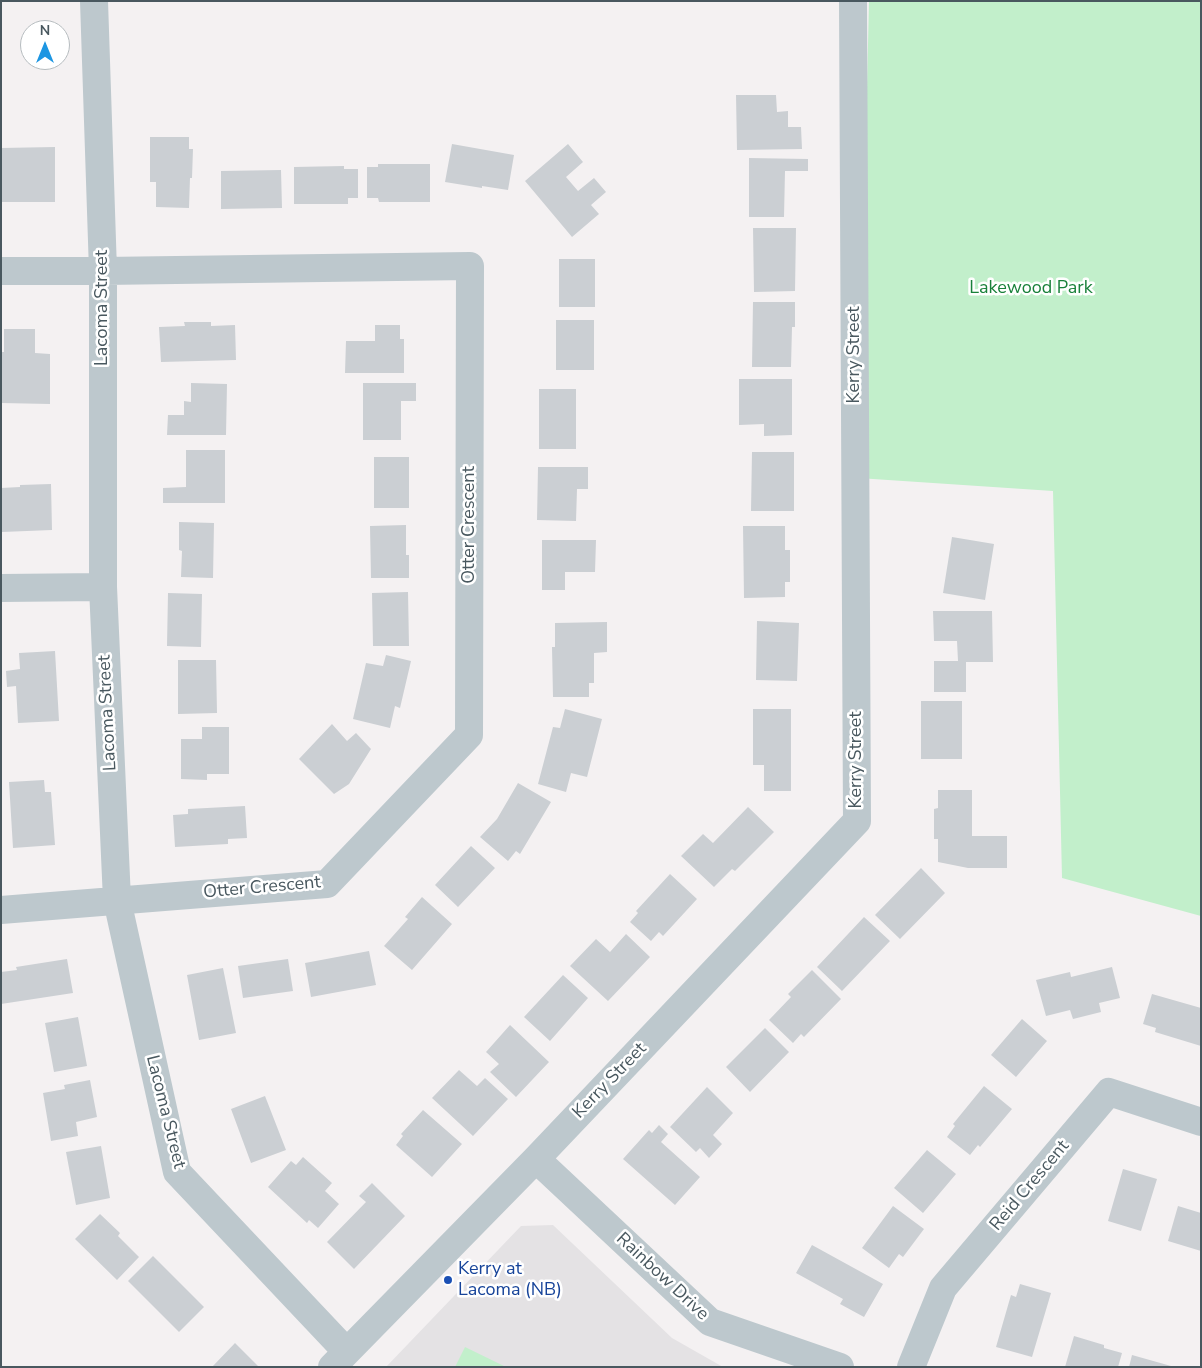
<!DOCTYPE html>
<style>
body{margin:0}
#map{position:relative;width:1202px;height:1368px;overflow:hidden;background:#f4f1f2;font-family:"Nunito Sans",sans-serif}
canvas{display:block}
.frame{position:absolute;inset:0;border:2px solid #49585f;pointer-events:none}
.north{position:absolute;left:20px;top:20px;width:50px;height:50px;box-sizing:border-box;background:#fff;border:1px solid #b6bcbf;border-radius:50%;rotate:0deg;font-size:14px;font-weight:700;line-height:20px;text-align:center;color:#49585f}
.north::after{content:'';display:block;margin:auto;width:18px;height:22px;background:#1d96e2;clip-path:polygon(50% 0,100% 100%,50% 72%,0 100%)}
</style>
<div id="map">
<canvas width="1202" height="1368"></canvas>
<div class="frame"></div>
<div class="north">N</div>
</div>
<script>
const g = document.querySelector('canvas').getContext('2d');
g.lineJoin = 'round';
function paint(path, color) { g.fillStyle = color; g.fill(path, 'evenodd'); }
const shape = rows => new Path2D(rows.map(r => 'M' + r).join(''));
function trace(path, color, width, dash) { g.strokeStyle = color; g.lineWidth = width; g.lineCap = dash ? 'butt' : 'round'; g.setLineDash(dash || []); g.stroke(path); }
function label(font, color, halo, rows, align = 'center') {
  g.font = font + ' "Nunito Sans",sans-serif'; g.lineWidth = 5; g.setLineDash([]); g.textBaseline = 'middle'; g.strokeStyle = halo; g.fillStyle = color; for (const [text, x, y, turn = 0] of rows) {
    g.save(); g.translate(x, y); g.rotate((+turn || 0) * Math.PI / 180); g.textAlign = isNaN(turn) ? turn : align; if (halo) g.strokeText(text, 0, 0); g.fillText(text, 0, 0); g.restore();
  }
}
const education = shape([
 [553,1225,672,1338,723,1367,386,1367,521,1226]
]);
const green = shape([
 [869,1,1201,1,1201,916,1062,878,1053,491,858,478],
 [465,1347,506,1367,455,1367]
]);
const building = shape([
 [736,95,776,95,777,112,788,111,788,127,801,127,802,149,737,150],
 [150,137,189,137,189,149,193,149,192,178,190,178,189,208,156,207,156,182,150,182],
 [452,144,514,155,508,190,482,186,482,188,445,182],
 [568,144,583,162,566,177,578,191,594,178,606,192,591,205,599,214,572,237,525,181],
 [55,147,55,202,1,202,1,148],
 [749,158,808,159,808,171,785,171,784,217,749,217],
 [378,164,430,164,430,202,379,202,378,198,367,198,367,167,378,167],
 [344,166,344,169,358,169,358,198,348,198,348,204,294,204,294,167],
 [281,170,282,208,221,209,221,171],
 [753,228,796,228,795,291,754,292],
 [559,259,595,259,595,307,559,307],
 [753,302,795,302,795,327,792,327,791,367,752,367],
 [556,320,594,320,594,370,556,370],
 [184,322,211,322,211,326,235,325,236,360,161,362,159,327,185,326],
 [375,325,400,325,400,339,404,339,404,373,345,373,346,341,375,341],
 [4,329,35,329,35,353,50,354,50,404,1,403,1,352,4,352],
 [739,379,792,379,792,435,764,436,764,424,739,425],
 [191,383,227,384,226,435,167,435,168,415,184,415,184,401,191,402],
 [363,383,416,383,416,401,401,401,401,440,363,440],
 [539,389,576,389,576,449,539,449],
 [186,450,225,450,225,503,163,503,163,488,186,487],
 [752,452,794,452,794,511,751,511],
 [374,457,409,457,409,508,374,508],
 [538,467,588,467,588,489,577,489,576,521,537,520],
 [51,484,52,530,2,532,1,488,20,487,20,485],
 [179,522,214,523,213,578,181,577,182,551,179,550],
 [406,525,406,555,409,555,409,578,371,578,370,526],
 [743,526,785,526,785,550,790,550,790,582,785,582,785,597,744,598],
 [952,537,994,544,985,600,943,593],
 [542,540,596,540,595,572,565,572,565,590,542,590],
 [408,592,409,646,373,646,372,593],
 [168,593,202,594,201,647,167,646],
 [933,611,992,611,993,662,966,662,966,692,934,692,934,661,958,661,957,641,934,641],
 [757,621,799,623,797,681,756,680],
 [607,622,607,652,594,653,594,683,589,683,589,697,553,697,552,647,555,647,555,623],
 [55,651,59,721,18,723,16,686,7,687,6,671,20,669,19,653],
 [386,655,411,661,400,708,395,706,390,728,353,719,366,663,383,666],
 [178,660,216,660,217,713,178,714],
 [921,701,962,701,962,759,921,759],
 [565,709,602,719,587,777,571,773,566,792,538,784,553,727,560,728],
 [753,709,791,709,791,791,764,791,764,765,753,765],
 [332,724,347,741,356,733,371,749,349,784,334,794,299,759],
 [202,727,229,727,229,774,207,774,207,780,181,779,181,739,202,739],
 [44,780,45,792,51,792,55,845,13,848,9,782],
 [518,783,551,802,520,854,516,851,508,861,480,837,497,819],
 [938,790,972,790,972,836,1007,836,1007,868,968,868,938,862,938,839,934,839,934,809,938,808],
 [245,806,247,838,228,839,228,844,175,847,173,815,188,814,188,809],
 [748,807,774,832,735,871,732,869,714,887,681,856,703,834,713,843],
 [471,846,495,868,458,907,435,885],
 [921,868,945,893,900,939,875,915],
 [670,874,697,899,663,936,659,932,651,941,630,922,638,913,636,911],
 [422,897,452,924,412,970,384,946,408,919,405,917],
 [864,917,890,941,842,991,817,967],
 [626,934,650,957,608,1001,570,966,596,939,610,952],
 [369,951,376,985,311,997,305,963],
 [67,959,73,993,1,1004,1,972,17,970,16,967],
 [288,959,293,991,243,998,238,966],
 [1112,967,1120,998,1099,1003,1101,1012,1073,1019,1070,1010,1046,1016,1036,980,1070,972,1071,977],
 [223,968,236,1033,199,1040,187,975],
 [812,970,841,999,804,1037,801,1034,793,1043,769,1020,791,997,788,994],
 [563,975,588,998,550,1041,524,1017],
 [1152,994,1201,1008,1201,1046,1155,1032,1156,1028,1143,1024],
 [78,1017,87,1066,54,1072,45,1023],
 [1022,1019,1047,1041,1016,1077,991,1055],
 [510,1025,549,1062,516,1097,490,1072,499,1064,486,1052],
 [765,1028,789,1052,750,1092,726,1067],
 [459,1070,477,1086,485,1078,508,1099,473,1136,432,1098],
 [90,1080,97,1117,76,1122,78,1136,51,1141,43,1093,65,1089,64,1085],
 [984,1086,1012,1109,980,1147,978,1145,970,1155,947,1137,955,1126,953,1124],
 [707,1087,733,1113,713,1135,722,1144,709,1158,700,1148,696,1152,670,1127],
 [265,1096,286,1150,251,1163,231,1109],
 [423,1110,462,1144,432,1177,396,1145,403,1136,401,1134],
 [659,1125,668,1134,661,1142,700,1177,675,1205,623,1159,649,1130,652,1133],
 [101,1146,110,1198,76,1205,66,1152],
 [927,1150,956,1174,923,1213,894,1188],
 [303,1157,332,1183,325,1191,339,1204,318,1228,309,1220,307,1223,268,1187,291,1161,296,1165],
 [1123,1169,1157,1179,1141,1231,1108,1221],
 [372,1183,405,1216,354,1269,327,1242,366,1202,359,1196],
 [893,1206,924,1229,903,1257,899,1254,889,1268,862,1248],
 [1178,1206,1201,1213,1201,1251,1168,1241],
 [100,1214,120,1233,118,1236,139,1257,117,1280,75,1239],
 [812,1245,883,1284,864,1317,840,1304,843,1299,796,1273],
 [153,1256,204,1307,179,1332,128,1281],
 [1020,1284,1051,1293,1032,1357,996,1347,1011,1295,1016,1297],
 [1074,1336,1104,1345,1104,1348,1122,1353,1118,1367,1065,1367],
 [235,1343,259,1367,212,1367],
 [1132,1355,1171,1366,1171,1367,1129,1367]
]);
const minor = shape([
 [94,1,103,271,103,587,117,900,177,1172,346,1351],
 [1,271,103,271,470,266,469,735,327,884,1,910],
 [1,588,103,587],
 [536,1159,710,1322,840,1367],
 [332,1367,536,1159,857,821,853,1],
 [911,1367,943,1288,1109,1092,1201,1122]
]);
const markers = [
 [448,1280,5,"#1a4fb4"]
];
const parkNames = [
 ["Lakewood Park",1031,289]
];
const streetNames = [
 ["Lacoma Street",103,308,-90],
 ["Kerry Street",855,355,-90],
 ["Otter Crescent",470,525,-90],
 ["Lacoma Street",108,713,-93],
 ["Kerry Street",857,760,-90],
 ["Otter Crescent",262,888,-5],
 ["Kerry Street",610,1081,-46],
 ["Lacoma Street",165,1112,76],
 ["Reid Crescent",1030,1186,-50],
 ["Rainbow Drive",662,1277,43]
];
const transitNames = [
 ["Kerry at",458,1270],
 ["Lacoma (NB)",458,1291]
];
paint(education, '#e4e2e4');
paint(green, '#c2efcb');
paint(building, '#cbcfd3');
trace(minor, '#bdc8cd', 28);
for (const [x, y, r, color] of markers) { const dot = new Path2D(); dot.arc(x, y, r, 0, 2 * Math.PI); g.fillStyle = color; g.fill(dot); trace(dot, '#fff', 2); }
label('18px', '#19813a', '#fff', parkNames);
label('18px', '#49585f', '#fff', streetNames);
label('18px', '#164399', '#fff', transitNames, 'left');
</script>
